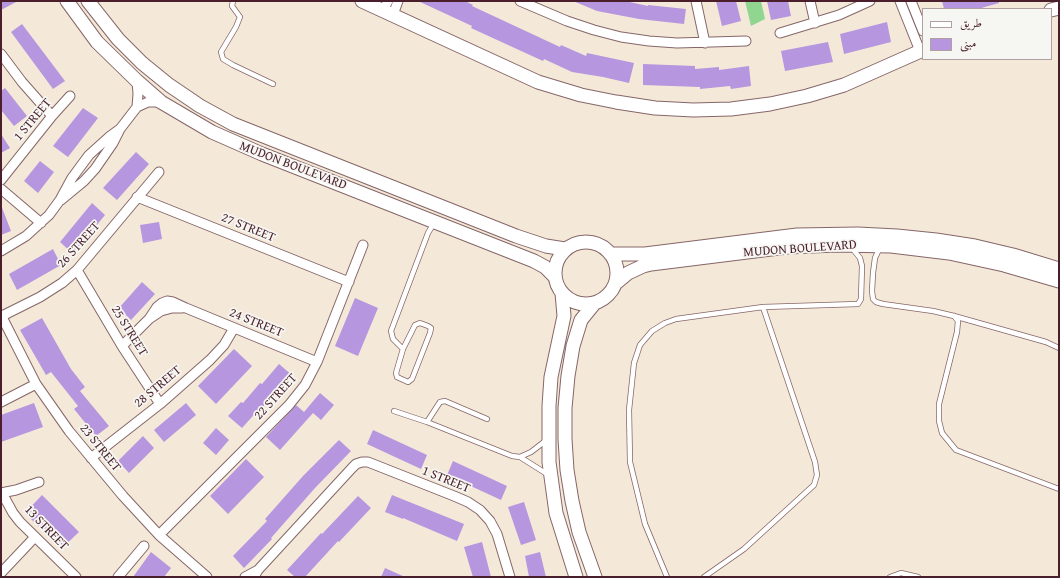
<!DOCTYPE html>
<meta charset="utf-8">
<style>
body{margin:0}
#map{position:relative;width:1060px;height:578px;overflow:hidden;background:#f4e9d8;font-family:"Gentium Book Plus",Amiri,serif}
canvas{display:block}
.frame{position:absolute;inset:0;border:2px solid #4a1f2b;pointer-events:none}
.legend{position:absolute;left:922px;top:8px;width:130px;height:52px;box-sizing:border-box;background:#f6f6f2;border:1px solid #b1a0a2;margin:0;padding:5px 7px;list-style:none;font-size:12px;color:#4a1f2b}
.legend li{display:flex;align-items:center;gap:8px;height:20px}
.legend b{width:20px;border:1px solid #b1a0a2}
</style>
<div id="map">
<canvas width="1060" height="578"></canvas>
<div class="frame"></div>
<ul class="legend">
<li><b style="height:5px;background:#fff"></b>طريق</li>
<li><b style="height:11px;background:#b696df"></b>مبنى</li>
</ul>
</div>
<script>
const g = document.querySelector('canvas').getContext('2d');
g.lineJoin = 'round';
function paint(path, color) { g.fillStyle = color; g.fill(path, 'evenodd'); }
const shape = rows => new Path2D(rows.map(r => 'M' + r).join(''));
function trace(path, color, width, dash) { g.strokeStyle = color; g.lineWidth = width; g.lineCap = dash ? 'butt' : 'round'; g.setLineDash(dash || []); g.stroke(path); }
function label(font, color, halo, rows, align = 'center') {
  g.font = font + ' "Gentium Book Plus",serif'; g.lineWidth = 3.5; g.setLineDash([]); g.textBaseline = 'middle'; g.strokeStyle = halo; g.fillStyle = color; for (const [text, x, y, turn = 0] of rows) {
    g.save(); g.translate(x, y); g.rotate((+turn || 0) * Math.PI / 180); g.textAlign = isNaN(turn) ? turn : align; if (halo) g.strokeText(text, 0, 0); g.fillText(text, 0, 0); g.restore();
  }
}
const green = shape([
 [745,1,761,1,765,19,751,26]
]);
const building = shape([
 [1,1,18,1,1,10],
 [418,1,465,1,473,5,472,6,560,47,561,45,586,56,587,53,634,63,629,83,603,77,572,72,544,59,543,61,471,28,472,26],
 [573,1,625,1,648,6,648,5,686,9,684,24,639,19,597,11],
 [716,1,736,1,741,21,722,26],
 [767,1,788,1,791,16,771,20],
 [942,1,999,1,999,3,978,9,944,9],
 [887,22,891,42,844,54,840,34],
 [22,24,65,81,53,89,11,32],
 [828,42,833,62,785,71,781,51],
 [643,64,695,66,695,69,719,67,719,70,749,66,751,86,731,89,730,86,700,89,700,87,643,85],
 [5,88,27,116,14,126,1,110,1,91],
 [83,108,98,118,68,157,53,146],
 [1,134,10,148,1,153],
 [136,152,149,164,117,200,103,188],
 [40,161,54,172,38,193,24,181],
 [92,203,105,215,73,254,60,242],
 [1,205,11,231,1,235],
 [159,222,162,239,143,243,140,225],
 [53,249,61,265,17,290,9,274],
 [142,282,155,294,131,320,119,308],
 [355,298,378,308,358,356,335,346],
 [42,318,71,369,85,387,80,391,109,426,96,436,74,409,78,406,51,372,46,375,20,330],
 [234,349,252,366,216,404,198,386],
 [279,364,293,376,280,391,279,389,261,409,260,408,242,428,228,416,241,402,243,403,260,383,262,384],
 [320,393,334,405,321,420,313,413,280,450,266,437,296,405,304,412],
 [34,403,43,427,1,442,1,415],
 [186,403,196,415,164,442,154,430],
 [216,428,229,440,216,455,203,443],
 [373,430,427,455,421,469,367,444],
 [143,436,154,448,129,473,118,461],
 [339,440,351,451,315,488,271,538,272,539,244,568,233,556,267,521,265,519,303,476],
 [246,459,264,477,228,514,210,496],
 [453,461,507,486,501,500,447,475],
 [42,495,79,532,61,549,25,513],
 [392,495,464,524,457,541,403,518,403,519,385,512],
 [358,496,371,508,339,542,338,541,305,577,295,577,287,570,321,533,322,534],
 [524,502,536,540,521,545,508,507],
 [482,542,491,577,473,577,469,564,464,547],
 [151,552,171,568,164,577,133,577],
 [540,552,546,577,529,577,525,556],
 [385,568,405,577,381,577]
]);
const lane = shape([
 [233,1,232,6,240,17,236,27,221,52,223,59,233,65,273,84],
 [880,247,875,258,873,273,872,291,873,299,876,302,883,304,933,311,954,316,1046,342,1059,348],
 [954,316,958,321,957,332,939,404,939,421,942,433,956,450,1059,489],
 [420,323,428,326,431,328,430,333,412,379,408,382,397,377,396,373,403,349,415,325,420,323],
 [403,349,393,339,391,331,428,233,434,223],
 [394,411,427,422,512,456,520,457,547,474],
 [427,422,440,402,445,401,487,419],
 [520,457,531,452,544,442,546,439],
 [667,577,645,524,630,462,629,410,634,363,640,345,652,331,665,323,676,319,763,307,858,304,861,299,862,266,860,258,852,248],
 [704,577,744,549,814,485,817,475,815,462,763,307],
 [890,577,901,573,918,577]
]);
const street = shape([
 [520,1,567,21,594,30,621,37,649,41,677,43,746,41],
 [696,1,705,43],
 [810,1,815,23],
 [900,1,920,51],
 [911,1,923,31],
 [383,11,388,1],
 [393,15,398,1],
 [780,33,839,15,870,1],
 [1,54,22,82,52,116],
 [137,81,138,94,137,107],
 [1,180,52,116,70,96],
 [1,189,41,223],
 [137,197,349,282],
 [61,200,84,181,95,169,113,143,120,129,137,107,148,102,161,102],
 [1,251,26,236,49,215,60,200,72,178,89,155,109,137,120,129],
 [77,270,122,346,160,404],
 [1,315,36,384,69,431,123,496,159,535,207,577],
 [2,316,40,297,62,283,77,270,159,172],
 [149,319,157,307,162,303,167,301,173,302,186,308,317,362],
 [122,346,149,319,161,311,172,308,182,308],
 [1,402,36,384],
 [91,458,160,404,210,360,224,345,234,328],
 [1,493,16,490,39,482],
 [2,493,13,513,20,522,76,577],
 [159,535,289,405,305,385,317,362,363,245],
 [1,573,34,538],
 [118,577,144,546],
 [245,577,258,570],
 [254,577,258,570,352,468,356,464,362,462,368,462,454,496,468,502,480,510,490,521,497,534,510,577]
]);
const secondary = shape([
 [67,1,97,42,137,81,161,102,212,132,262,154,534,261,545,267,555,277],
 [88,1,118,39,142,63,169,85,200,106,233,124,516,236,546,246,565,249],
 [362,1,538,82,581,95,616,102,655,108,693,110,731,109,770,104,807,96,844,85,923,50],
 [1051,10,1059,8],
 '555 273a31 31 0 1 1 62 0a31 31 0 1 1-62 0Z',
 [611,254,645,254,797,235,858,234,897,236,936,240,975,246,1013,255,1059,269],
 [616,283,628,273,643,266,651,264,787,247,837,245,891,246,949,253,1004,265,1059,281],
 [562,293,564,316,551,377,549,406,549,462,556,513,576,577],
 [594,304,581,320,573,346,568,376,565,408,565,439,567,470,572,501,579,532,595,577]
]);
const streetNames = [
 ["1 STREET",33,120,-50],
 ["MUDON BOULEVARD",293,166,21],
 ["27 STREET",248,228,22],
 ["26 STREET",79,245,-48],
 ["MUDON BOULEVARD",800,249,-4],
 ["24 STREET",256,323,22],
 ["25 STREET",129,331,58],
 ["28 STREET",158,387,-40],
 ["22 STREET",276,397,-48],
 ["23 STREET",100,448,51],
 ["1 STREET",446,480,22],
 ["13 STREET",46,528,46]
];
paint(green, '#90d690');
paint(building, '#b696df');
trace(lane, '#866668', 6);
trace(street, '#866668', 11);
trace(secondary, '#866668', 15);
trace(lane, '#fff', 4.5);
trace(street, '#fff', 9);
trace(secondary, '#fff', 13);
label('13px', '#4a1f2b', '#f6f6f2', streetNames);
</script>
